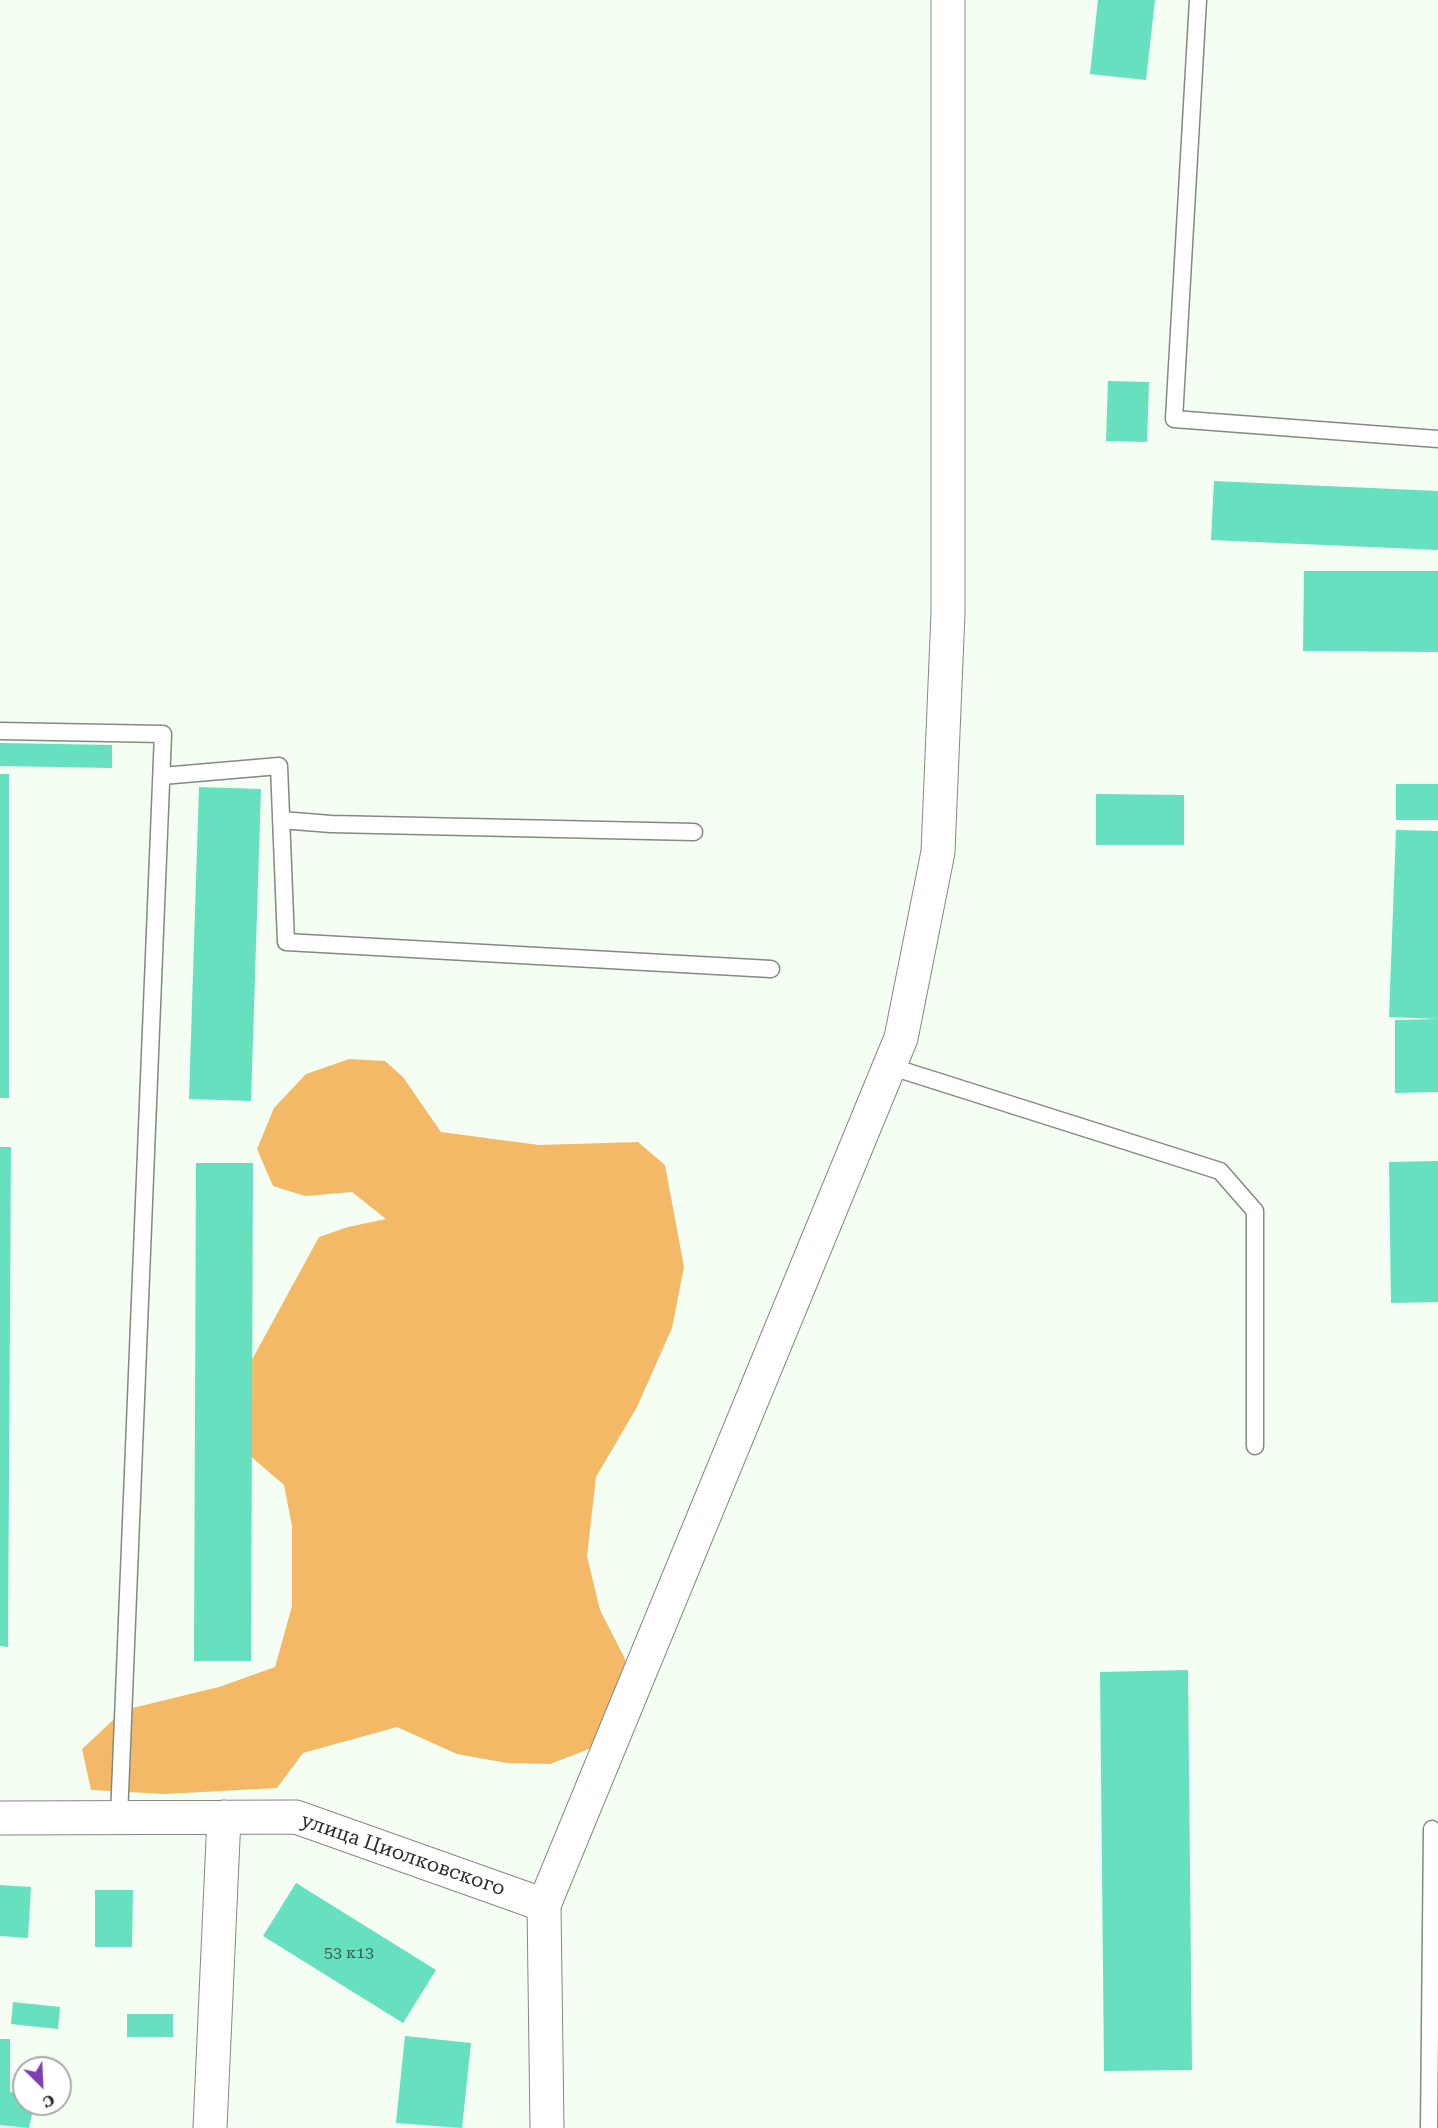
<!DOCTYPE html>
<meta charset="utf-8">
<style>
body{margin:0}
#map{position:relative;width:1438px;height:2128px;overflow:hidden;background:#f5fef3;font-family:"Roboto Serif",serif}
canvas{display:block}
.north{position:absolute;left:12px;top:2056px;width:60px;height:60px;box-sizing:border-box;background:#fff;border:2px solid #a9aba9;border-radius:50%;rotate:156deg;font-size:16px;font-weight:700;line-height:24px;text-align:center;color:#292c28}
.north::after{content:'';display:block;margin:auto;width:21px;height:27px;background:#7d3fb4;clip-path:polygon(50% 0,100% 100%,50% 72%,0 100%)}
</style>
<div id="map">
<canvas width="1438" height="2128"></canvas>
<div class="north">С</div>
</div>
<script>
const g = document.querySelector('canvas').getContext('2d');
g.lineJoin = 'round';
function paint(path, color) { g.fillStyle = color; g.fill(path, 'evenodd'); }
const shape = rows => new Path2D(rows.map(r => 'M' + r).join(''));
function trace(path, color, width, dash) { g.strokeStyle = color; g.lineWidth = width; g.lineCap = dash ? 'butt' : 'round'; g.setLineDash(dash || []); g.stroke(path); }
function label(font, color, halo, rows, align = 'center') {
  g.font = font + ' "Roboto Serif",serif'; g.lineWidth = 5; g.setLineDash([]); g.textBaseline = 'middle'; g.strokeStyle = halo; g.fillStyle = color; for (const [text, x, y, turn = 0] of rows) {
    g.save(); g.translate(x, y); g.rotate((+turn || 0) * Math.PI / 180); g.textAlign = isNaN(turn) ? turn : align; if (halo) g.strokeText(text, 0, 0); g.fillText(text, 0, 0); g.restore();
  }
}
const forest = shape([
 [349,1059,385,1061,403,1077,441,1132,539,1145,638,1142,665,1165,684,1267,672,1328,637,1407,596,1477,587,1556,600,1610,625,1659,629,1698,589,1749,550,1764,507,1763,457,1754,397,1727,303,1753,277,1788,165,1794,91,1790,82,1749,124,1710,219,1687,275,1667,292,1606,292,1526,284,1485,241,1448,237,1387,319,1237,348,1227,386,1219,352,1192,305,1196,273,1186,257,1149,274,1108,306,1074]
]);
const building = shape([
 [1098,0,1155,0,1146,80,1090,74],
 [1108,381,1149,382,1147,442,1106,441],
 [1214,481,1438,491,1438,550,1211,540],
 [1304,571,1438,571,1438,652,1303,651],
 [0,743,112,745,112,768,0,766],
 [0,774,9,774,9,1098,0,1098],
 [1396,784,1438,784,1438,820,1396,820],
 [199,787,261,789,251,1101,189,1099],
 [1096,794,1184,795,1184,845,1096,845],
 [1396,830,1438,831,1438,1019,1389,1017],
 [1438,1019,1438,1092,1395,1093,1395,1020],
 [0,1147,11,1147,8,1647,0,1646],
 [1438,1161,1438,1302,1391,1303,1389,1162],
 [196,1163,253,1163,251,1661,194,1661],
 [1188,1670,1192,2070,1104,2071,1100,1672],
 [296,1883,436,1970,403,2023,263,1936],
 [0,1885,31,1887,28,1938,0,1936],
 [95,1890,133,1890,132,1947,95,1947],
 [13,2002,60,2007,58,2029,11,2024],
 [127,2014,173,2014,173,2037,127,2037],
 [405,2036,471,2043,462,2128,396,2123],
 [0,2039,10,2039,10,2092,24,2093,24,2104,34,2104,29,2128,0,2125]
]);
const lane = shape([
 [1198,0,1174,419,1438,439],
 [0,731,163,734,119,1817],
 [162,776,279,766,286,942,771,969],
 [281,820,331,824,694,832],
 [889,1066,1220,1171,1255,1211,1255,1446],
 [1429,2128,1432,1829]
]);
const street = shape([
 [0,1818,296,1817,544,1905],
 [210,2128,224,1817],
 [547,2128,544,1905,901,1038,938,852,948,613,948,0]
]);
const numberNames = [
 ["53 к13",349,1953]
];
const streetNames = [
 ["улица Циолковского",403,1855,19]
];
paint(forest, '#f3b967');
paint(building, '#66e0bf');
trace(lane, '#828b80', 19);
trace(street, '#828b80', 35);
trace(lane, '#fff', 16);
trace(street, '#fff', 33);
label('16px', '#38594e', null, numberNames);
label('20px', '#292c28', '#fff', streetNames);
</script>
